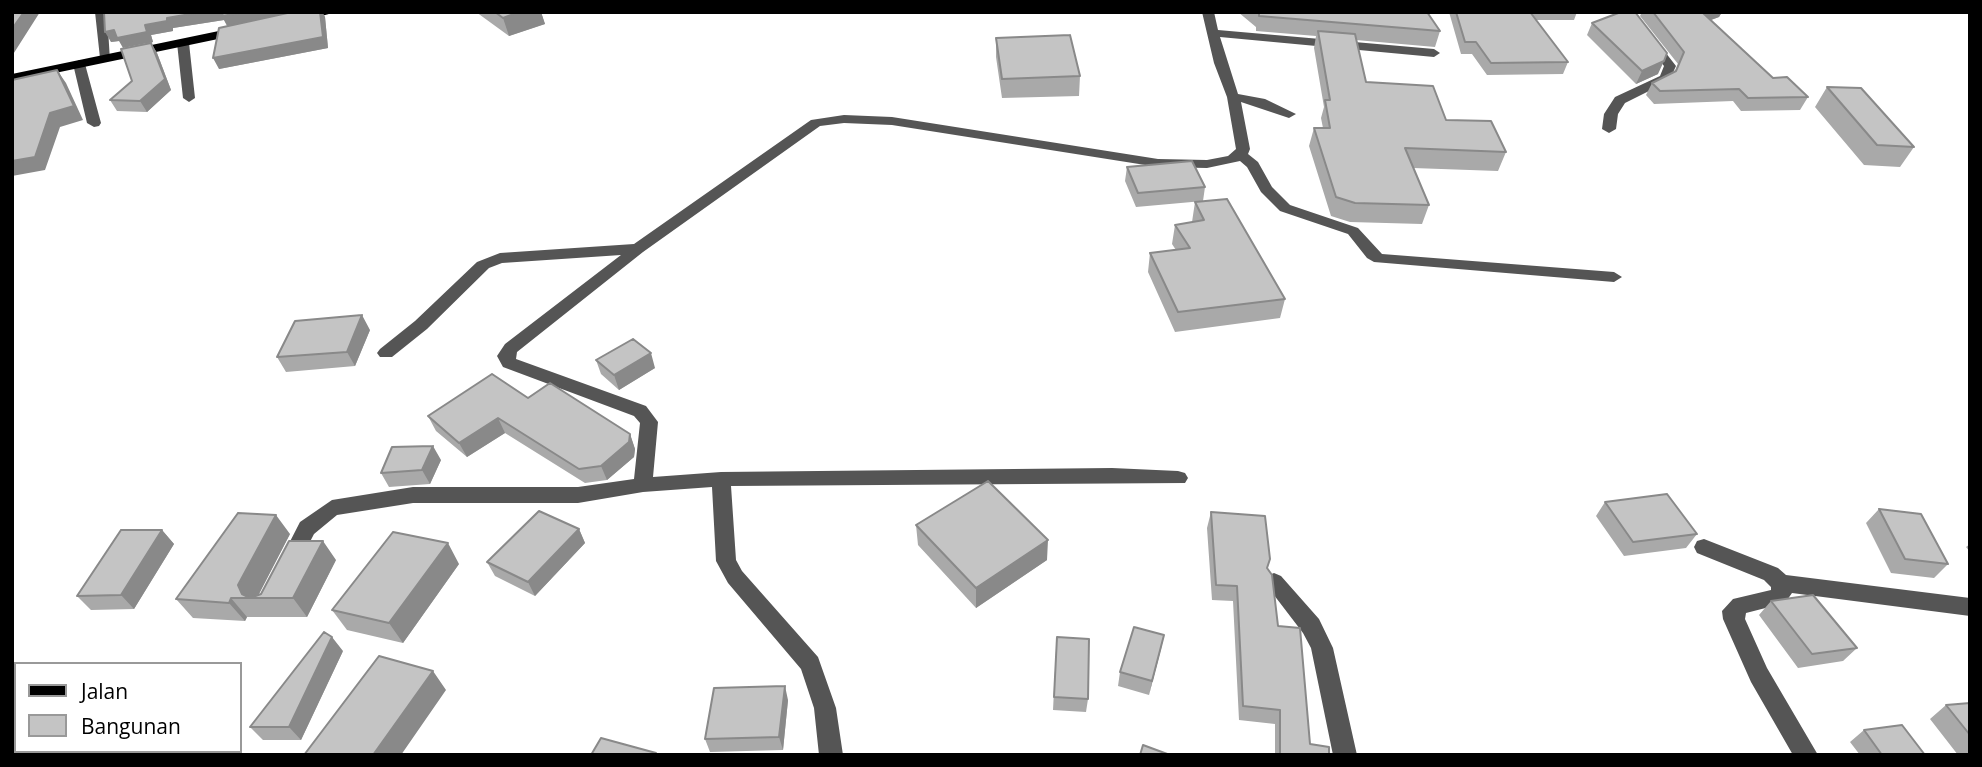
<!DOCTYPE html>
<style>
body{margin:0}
#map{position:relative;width:1982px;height:767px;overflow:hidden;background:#fff;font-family:"Open Sans",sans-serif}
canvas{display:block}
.frame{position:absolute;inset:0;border:14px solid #000;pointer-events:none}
.legend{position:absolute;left:14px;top:662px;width:228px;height:91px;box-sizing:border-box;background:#fff;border:2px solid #999;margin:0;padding:9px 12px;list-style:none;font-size:21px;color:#000}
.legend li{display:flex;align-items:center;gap:14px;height:35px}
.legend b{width:35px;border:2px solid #999}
</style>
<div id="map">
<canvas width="1982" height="767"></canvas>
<div class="frame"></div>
<ul class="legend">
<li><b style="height:9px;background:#000"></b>Jalan</li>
<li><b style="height:19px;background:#c4c4c4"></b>Bangunan</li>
</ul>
</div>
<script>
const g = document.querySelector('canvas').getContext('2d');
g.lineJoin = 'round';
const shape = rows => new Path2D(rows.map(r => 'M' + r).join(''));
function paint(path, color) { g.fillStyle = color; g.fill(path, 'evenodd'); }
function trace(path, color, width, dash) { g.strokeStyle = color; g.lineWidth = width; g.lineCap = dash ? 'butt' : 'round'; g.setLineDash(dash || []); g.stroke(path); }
const minor = shape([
 [95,12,107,12,110,61,100,58,95,12],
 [1202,12,1214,12,1218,30,1434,49,1440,53,1434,57,1220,37,1238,94,1265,99,1296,114,1289,118,1241,102,1250,149,1248,154,1258,162,1272,187,1290,205,1358,228,1382,254,1614,272,1622,277,1614,282,1374,262,1367,258,1348,234,1280,211,1261,192,1247,167,1240,161,1207,168,1158,167,892,125,844,123,820,126,643,252,517,352,516,359,646,406,658,422,653,477,721,472,1112,468,1178,471,1185,473,1188,478,1185,483,731,486,736,560,742,571,818,657,836,708,843,755,819,755,814,708,801,669,728,583,716,561,712,487,643,492,578,503,413,503,337,515,314,534,297,567,290,569,283,567,280,561,300,522,332,500,413,487,578,487,634,479,640,423,634,416,503,367,497,356,505,344,621,255,502,263,489,268,427,329,392,357,380,357,377,353,380,349,415,321,477,262,500,253,634,244,811,120,844,115,892,117,1158,159,1207,160,1228,156,1236,149,1227,97,1214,63,1202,12],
 [1622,12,1634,12,1676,66,1669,81,1625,103,1618,114,1616,129,1609,133,1602,129,1604,114,1615,97,1660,76,1664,66,1622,12],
 [183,39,189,43,195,98,189,102,183,98,177,43,183,39],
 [79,60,85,64,101,123,99,126,94,127,87,123,73,64,79,60],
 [1704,539,1778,568,1786,575,1970,598,1970,616,1792,593,1785,603,1746,613,1745,619,1767,668,1818,755,1793,755,1751,682,1723,619,1722,611,1733,599,1771,590,1771,587,1764,580,1697,553,1694,547,1697,541,1704,539],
 [1274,573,1281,576,1319,619,1333,648,1357,755,1333,755,1311,648,1303,633,1264,582,1267,576,1274,573]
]);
const major = shape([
 [311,12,336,12,300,22,294,18,311,12],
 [238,27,244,31,242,34,12,82,12,74,238,27]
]);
const wall = shape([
 [104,12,322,12,325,17,328,48,219,69,227,26,224,20,173,28,173,31,151,35,153,42,151,43,157,53,171,90,147,112,117,111,110,100,132,81,149,43,119,41,111,42],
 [476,12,541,12,545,24,509,36],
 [1238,12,1427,12,1440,31,1435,47,1356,40,1366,82,1446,120,1506,152,1498,171,1413,168,1429,205,1422,224,1350,222,1331,216,1309,146,1314,128,1323,128,1321,118,1324,107,1314,48,1316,36,1256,31,1256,27],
 [1449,12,1577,12,1574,20,1536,20,1568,62,1563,74,1487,75,1472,54,1461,54],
 [1642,12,1722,12,1719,17,1711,20,1773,78,1808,97,1800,110,1741,111,1733,101,1654,104,1646,95,1652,83,1675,71,1678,64,1640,16],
 [1592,23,1658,74,1636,84,1587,35],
 [996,38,1080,76,1079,96,1002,98,996,57],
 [1827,87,1914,147,1900,167,1864,165,1815,107],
 [1127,167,1205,187,1203,201,1136,207,1125,181],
 [1195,202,1285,299,1280,318,1175,332,1148,272,1150,253,1176,250,1172,244,1175,225,1192,222],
 [370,330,355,366,286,372,277,357],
 [596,360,655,368,619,390,601,374],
 [528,398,630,434,635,449,634,457,607,480,585,483,505,433,467,457,436,431,428,416],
 [441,460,430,484,389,487,381,473],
 [1605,502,1697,534,1686,548,1624,556,1596,516],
 [1879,509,1948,564,1934,578,1891,573,1866,523],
 [1211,512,1270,559,1267,569,1278,626,1310,744,1329,755,1275,755,1275,724,1239,720,1233,601,1212,600,1207,528],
 [916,525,1047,560,976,608,918,545],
 [579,529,585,543,535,596,495,576,487,562],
 [162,530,174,544,134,609,91,610,77,596],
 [290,534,258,595,336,560,307,617,247,617,245,621,193,618,176,599],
 [1970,544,1970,552,1966,547],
 [459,564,403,643,347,630,332,610],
 [1771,601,1857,648,1843,661,1798,668,1759,615],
 [1164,635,1149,695,1118,686,1120,672],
 [343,651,301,740,263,740,250,727],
 [1056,651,1088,699,1086,712,1053,710],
 [788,700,783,750,710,752,705,739],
 [1970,703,1970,755,1958,755,1930,719,1946,705],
 [1864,730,1925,755,1860,755,1850,742]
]);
const shadedWall = shape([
 [24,12,40,12,12,56,12,29],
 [202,12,308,12,228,27,224,20,173,28,173,31,151,35,153,42,123,48,119,41,111,42,105,32,145,25,167,18],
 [320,12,322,12,325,17,328,48,219,69,213,58],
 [519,12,541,12,545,24,509,36,503,18],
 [1704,12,1722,12,1719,17,1697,25,1703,13],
 [151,43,157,53,171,90,147,112,140,101],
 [1664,61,1658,74,1636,84,1642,71],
 [57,70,66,83,83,120,60,127,45,170,12,176,12,161],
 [362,315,370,330,355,366,347,352],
 [651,353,655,368,619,390,614,375],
 [498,418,505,433,467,457,459,443],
 [630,434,635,449,634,457,607,480,601,466],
 [433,446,441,460,430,484,422,470],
 [276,515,290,534,257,598,246,598,242,594,238,585],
 [579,529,585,543,535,596,528,582],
 [162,530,174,544,134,609,121,595],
 [1048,540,1047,560,976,608,976,588],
 [323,541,336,560,307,617,293,598],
 [448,543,459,564,403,643,389,623],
 [231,598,247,617,245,621,229,603],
 [1164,635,1161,649,1149,695,1152,681],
 [332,637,343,651,301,740,289,727],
 [433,671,446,690,401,755,373,755],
 [785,686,788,700,783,750,779,737]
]);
const building = shape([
 [12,12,24,12,12,29,12,12],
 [104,12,202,12,167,18,167,21,145,25,147,32,117,38,114,30,105,32,104,12],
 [223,12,245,12,222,16,223,12],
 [292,12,320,12,323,37,213,58,219,28,292,12],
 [495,12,519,12,503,18,495,12],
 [1259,12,1427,12,1440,31,1259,16,1259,12],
 [1456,12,1530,12,1568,62,1491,63,1476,42,1465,42,1456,12],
 [1621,12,1635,12,1667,53,1664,61,1642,71,1592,23,1621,12],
 [1653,12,1704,12,1703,13,1773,78,1787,77,1808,97,1748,98,1739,89,1660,91,1652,83,1676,71,1684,52,1653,12],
 [1318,31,1355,34,1366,82,1433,86,1446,120,1491,121,1506,152,1405,148,1429,205,1355,203,1336,197,1314,128,1330,128,1325,100,1330,100,1318,31],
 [1070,35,1080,76,1002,79,996,38,1070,35],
 [151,43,165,79,140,101,110,100,132,81,121,49,151,43],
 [57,70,74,106,50,113,35,157,12,161,12,80,57,70],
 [1827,87,1861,88,1914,147,1877,145,1827,87],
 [1192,161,1205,187,1138,193,1127,167,1192,161],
 [1227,199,1285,299,1178,312,1150,253,1190,248,1175,225,1204,220,1195,202,1227,199],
 [362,315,347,352,277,357,295,321,362,315],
 [633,339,651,353,614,375,596,360,633,339],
 [492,374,528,398,550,383,630,434,629,442,601,466,579,469,498,418,459,443,428,416,492,374],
 [433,446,422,470,381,473,392,447,433,446],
 [988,481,1048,540,976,588,916,525,988,481],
 [1667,494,1697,534,1633,542,1605,502,1667,494],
 [1879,509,1921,514,1948,564,1905,559,1879,509],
 [539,511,579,529,528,582,487,562,539,511],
 [1211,512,1265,516,1270,559,1267,568,1272,575,1278,626,1300,628,1310,744,1329,747,1329,755,1280,755,1280,710,1243,706,1237,586,1216,585,1211,512],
 [238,513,276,515,238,585,242,594,250,598,261,594,289,541,323,541,293,598,231,598,229,603,176,599,238,513],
 [121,530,162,530,121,595,77,596,121,530],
 [393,532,448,543,389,623,332,610,393,532],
 [1813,595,1857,648,1812,654,1771,601,1813,595],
 [1134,627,1164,635,1152,681,1120,672,1134,627],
 [324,632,332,637,289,727,250,727,324,632],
 [1057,637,1089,639,1088,699,1054,697,1057,637],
 [379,656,433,671,373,755,304,755,379,656],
 [785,686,779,737,705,739,714,688,785,686],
 [1970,703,1970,735,1946,705,1970,703],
 [1902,725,1925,755,1882,755,1864,730,1902,725],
 [601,738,656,753,655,755,591,755,601,738],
 [1143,745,1170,755,1140,755,1143,745]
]);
paint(minor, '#555');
paint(major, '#000');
paint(wall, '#a9a9a9');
paint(shadedWall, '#898989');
paint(building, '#c4c4c4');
trace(building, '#898989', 2);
</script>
